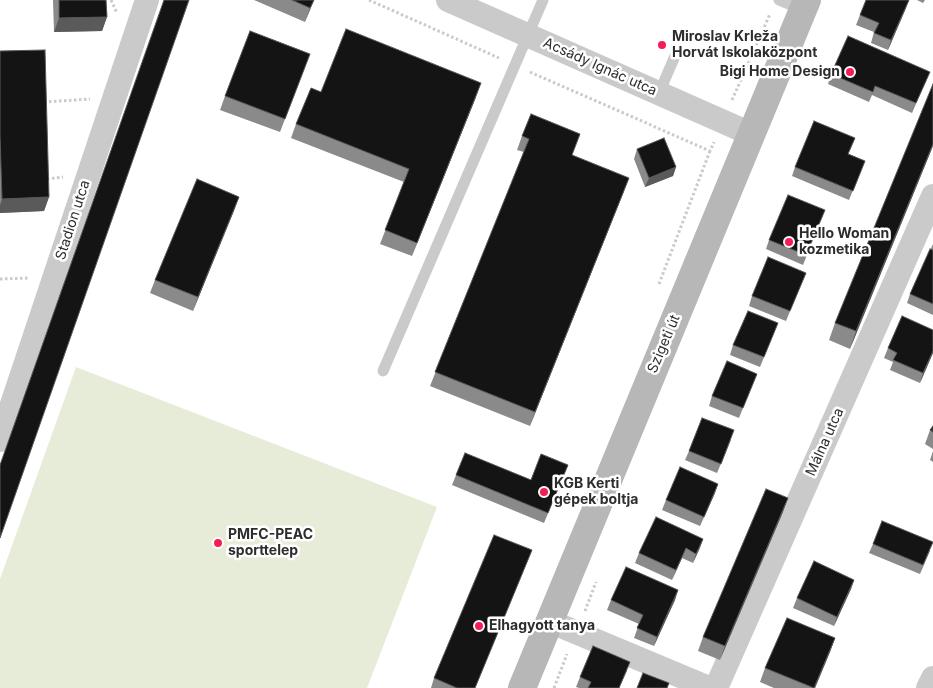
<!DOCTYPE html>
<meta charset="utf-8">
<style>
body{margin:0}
canvas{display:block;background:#fff}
</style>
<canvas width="933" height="688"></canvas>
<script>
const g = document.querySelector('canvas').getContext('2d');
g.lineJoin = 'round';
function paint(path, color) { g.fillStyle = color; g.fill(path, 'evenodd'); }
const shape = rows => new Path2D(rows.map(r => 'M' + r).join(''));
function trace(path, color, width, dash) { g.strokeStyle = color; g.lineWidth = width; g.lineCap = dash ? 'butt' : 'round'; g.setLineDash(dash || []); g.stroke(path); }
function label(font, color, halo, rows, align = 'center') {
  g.font = font + ' Inter,sans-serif'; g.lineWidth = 5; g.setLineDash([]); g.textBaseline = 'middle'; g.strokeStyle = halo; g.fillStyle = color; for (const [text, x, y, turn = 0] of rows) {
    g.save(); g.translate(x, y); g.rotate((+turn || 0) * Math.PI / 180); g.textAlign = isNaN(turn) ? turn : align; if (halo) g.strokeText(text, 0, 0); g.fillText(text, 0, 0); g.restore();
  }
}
const green = shape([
 [76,367,437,507,367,688,0,688,0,579]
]);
const path = shape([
 [111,0,117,13],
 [369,0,499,58],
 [530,72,710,151,714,142],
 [732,100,770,14],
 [44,102,90,99],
 [47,179,63,177],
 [0,279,29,278],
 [659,284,710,151],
 [585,611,596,582],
 [554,688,567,654]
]);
const lane = shape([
 [779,0,803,10],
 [659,93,675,56],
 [383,371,543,0]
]);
const street = shape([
 [448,0,751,134],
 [0,440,147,0],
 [549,621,709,688],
 [716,688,933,196],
 [928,688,933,678]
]);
const secondary = shape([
 [522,688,807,0]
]);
const wall = shape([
 [53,0,106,0,107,17,102,31,54,32],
 [254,0,314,0,305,22],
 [917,0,925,0,923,3],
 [906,8,888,50,871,43,874,32,856,25,860,15],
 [0,51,49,197,44,211,0,213],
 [305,67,280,132,220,110,225,96],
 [831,74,926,81,912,113,872,95,869,102,828,84],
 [321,92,476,97,412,256,380,244,404,182,291,138,296,124],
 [522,136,572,155,624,191,530,426,430,386,524,152,517,150],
 [933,146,850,349,829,340,835,323],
 [637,149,676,167,673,176,645,187,634,159],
 [849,154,865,161,849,200,792,176,795,167],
 [239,197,193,311,150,293,155,280],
 [825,210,803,265,766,249,769,240],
 [933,244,933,315,907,303,910,294],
 [802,282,786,321,749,306,752,296],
 [778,323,760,367,730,355,733,345],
 [888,348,933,353,920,383,890,370,893,362,884,358],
 [753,383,739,418,709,406,712,396],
 [933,426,933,449,925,444,930,430],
 [731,440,717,473,685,460,689,451],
 [933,451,933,462,930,460],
 [465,453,531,480,568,465,544,523,452,485],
 [715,493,700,526,662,510,666,500],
 [783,512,720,660,698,651,703,637],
 [703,539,693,563,682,558,672,580,635,563,639,553],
 [873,544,930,551,920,574,869,553],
 [532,550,475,688,431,688,434,678],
 [854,580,851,589,834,626,793,608,797,598],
 [678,590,675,600,654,646,634,638,639,624,607,610,611,600],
 [835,638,830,652,815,688,774,688,760,682,765,668],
 [627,671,619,688,579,688,576,687,580,677]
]);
const shadedWall = shape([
 [314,0,305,22,310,8],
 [909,0,906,8,888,50,891,40],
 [107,17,102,31,54,32,59,18],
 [481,83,476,97,412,256,417,243],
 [933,144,933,146,850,349,856,331],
 [676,167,673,176,645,187,649,178],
 [629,178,624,191,530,426,535,412],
 [49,197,44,211,0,213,0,205,2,199],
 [239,197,234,211,193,311,198,297],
 [933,351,933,353,920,383,923,373],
 [718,484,715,493,700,526,704,517],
 [788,498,783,512,720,660,725,646],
 [703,539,700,548,693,563,696,554],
 [686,548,682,558,672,580,676,570],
 [854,580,851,589,834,626,837,617],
 [678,590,675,600,654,646,657,637],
 [835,638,830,652,815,688,814,688]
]);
const building = shape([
 [59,0,106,0,107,17,59,18,59,0],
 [164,0,189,0,0,538,0,465,164,0],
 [292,0,314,0,310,8,292,0],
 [866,0,909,0,891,40,874,33,879,23,860,15,866,0],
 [346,29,481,83,417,243,385,230,409,169,296,124,311,88,321,92,346,29],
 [250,31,310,54,285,119,225,96,250,31],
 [848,36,930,72,916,103,875,86,873,92,831,74,848,36],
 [45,50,49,197,2,199,0,136,0,51,45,50],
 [933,84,933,144,856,331,835,323,933,84],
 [531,114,580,134,572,155,629,178,535,412,435,372,529,139,522,136,531,114],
 [814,121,855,138,848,154,865,161,853,191,795,167,814,121],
 [664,138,676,167,649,178,637,149,664,138],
 [197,179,239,197,198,297,155,280,197,179],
 [788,195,825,210,806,255,769,240,788,195],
 [930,249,933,250,933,304,910,294,930,249],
 [768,257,806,273,790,311,752,296,768,257],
 [748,311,778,323,764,357,733,345,748,311],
 [902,316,933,330,933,351,923,373,893,360,897,353,888,348,902,316],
 [727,361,757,374,743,408,712,396,727,361],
 [702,418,734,430,721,464,689,451,702,418],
 [933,426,933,432,930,430,933,426],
 [465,453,531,480,541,454,568,465,548,513,456,475,465,453],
 [680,467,718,484,704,517,666,500,680,467],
 [766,489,788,498,725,646,703,637,766,489],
 [656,517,703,539,696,554,686,548,676,570,639,553,656,517],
 [882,521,933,542,923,565,873,544,882,521],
 [494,535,532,550,475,688,457,688,434,678,494,535],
 [814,561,854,580,837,617,797,598,814,561],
 [626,567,678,590,657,637,637,628,643,615,611,600,626,567],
 [787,618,835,638,814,688,765,668,787,618],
 [593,646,630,662,619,688,588,688,591,682,580,677,593,646],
 [643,673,669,683,667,688,637,688,643,673]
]);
const markers = [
 [662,45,5,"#f61c58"],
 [850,72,5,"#f61c58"],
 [789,242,5,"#f61c58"],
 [544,492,5,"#f61c58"],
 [218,543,5,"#f61c58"],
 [479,626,5,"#f61c58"]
];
const poiNames = [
 ["Miroslav Krleža",672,37],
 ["Horvát Iskolaközpont",672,53],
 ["Bigi Home Design",840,72,"right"],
 ["Hello Woman",799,234],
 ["kozmetika",799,250],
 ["KGB Kerti",554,484],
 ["gépek boltja",554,500],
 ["PMFC-PEAC",228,535],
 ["sporttelep",228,551],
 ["Elhagyott tanya",489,626]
];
const streetNames = [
 ["Acsády Ignác utca",600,67,24],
 ["Stadion utca",73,220,-72],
 ["Szigeti út",664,344,-67],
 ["Málna utca",825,442,-66]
];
paint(green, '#e7ecd8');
trace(path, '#cacaca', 3, [2.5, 2.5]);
trace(lane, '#cacaca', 11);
trace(street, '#cacaca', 24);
trace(secondary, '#b7b7b7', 28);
paint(wall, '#8a8a8a');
paint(shadedWall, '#5a5a5a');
paint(building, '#141414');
trace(building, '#5a5a5a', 1);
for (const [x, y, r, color] of markers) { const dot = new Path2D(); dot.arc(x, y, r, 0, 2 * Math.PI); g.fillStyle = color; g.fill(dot); trace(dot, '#fff', 2); }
label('bold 14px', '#2d2d2d', '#fff', poiNames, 'left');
label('14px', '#2d2d2d', '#fff', streetNames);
</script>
